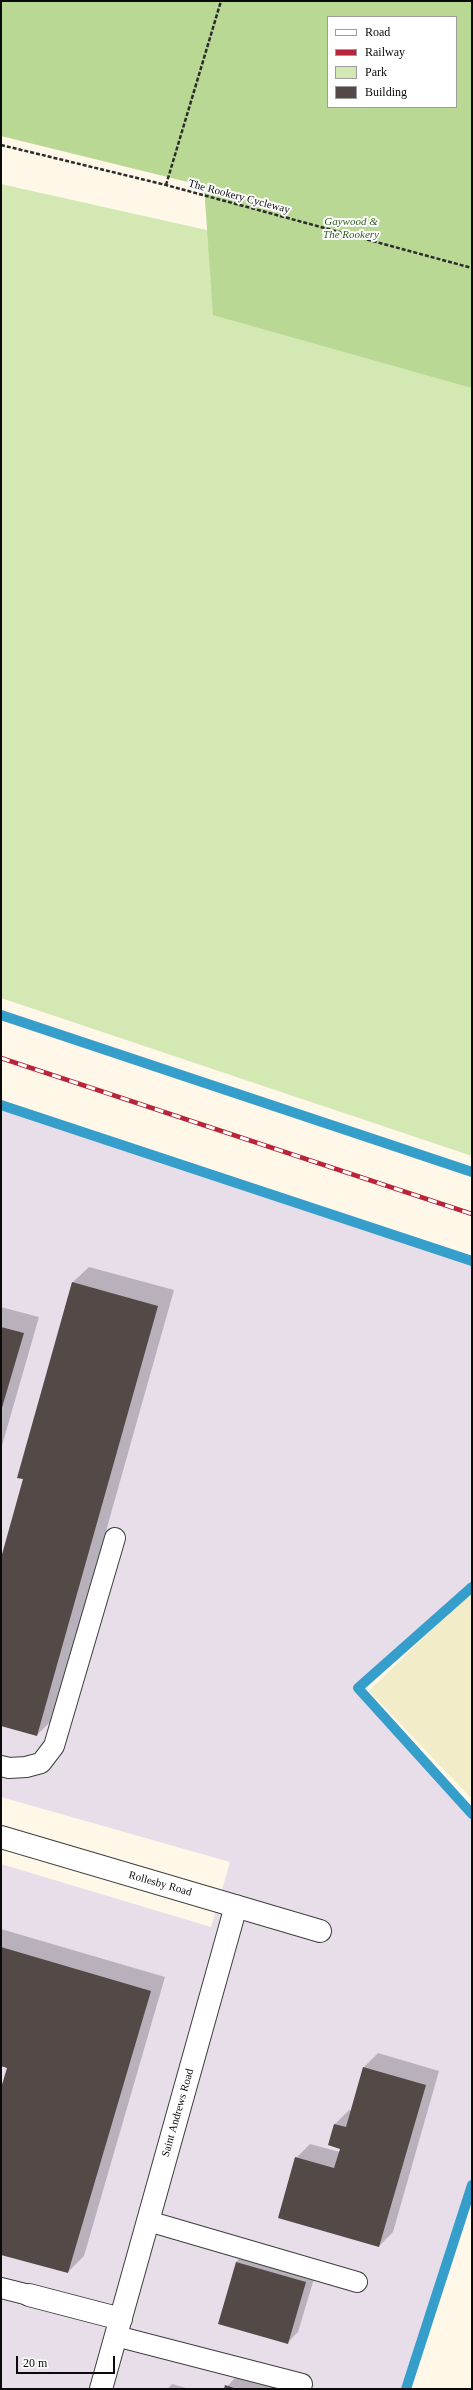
<!DOCTYPE html>
<style>
body{margin:0}
#map{position:relative;width:473px;height:2390px;overflow:hidden;background:#fff8e8;font-family:"Times New Roman",serif}
canvas{display:block}
.frame{position:absolute;inset:0;border:2px solid #0a0a0a;pointer-events:none}
.legend{position:absolute;left:327px;top:16px;width:130px;height:92px;box-sizing:border-box;background:#fff;border:1px solid #9d9d9d;margin:0;padding:5px 7px;list-style:none;font-size:12px;color:#0a0a0a}
.legend li{display:flex;align-items:center;gap:8px;height:20px}
.legend b{width:20px;border:1px solid #9d9d9d}
.scale{position:absolute;left:16px;top:2356px;width:99px;height:18px;box-sizing:border-box;border:2px solid #0a0a0a;border-top:0;padding-left:5px;font-size:12px;line-height:14px;white-space:nowrap;color:#0a0a0a;-webkit-text-stroke:3px #fff;paint-order:stroke}
</style>
<div id="map">
<canvas width="473" height="2390"></canvas>
<div class="frame"></div>
<ul class="legend">
<li><b style="height:5px;background:#fff"></b>Road</li>
<li><b style="height:5px;background:#b8253a"></b>Railway</li>
<li><b style="height:11px;background:#d3e8b3"></b>Park</li>
<li><b style="height:11px;background:#534a47"></b>Building</li>
</ul>
<div class="scale">20 m</div>
</div>
<script>
const g = document.querySelector('canvas').getContext('2d');
g.lineJoin = 'round';
function paint(path, color) { g.fillStyle = color; g.fill(path, 'evenodd'); }
const shape = rows => new Path2D(rows.map(r => 'M' + r).join(''));
function trace(path, color, width, dash) { g.strokeStyle = color; g.lineWidth = width; g.lineCap = dash ? 'butt' : 'round'; g.setLineDash(dash || []); g.stroke(path); }
function label(font, color, halo, rows, align = 'center') {
  g.font = font + ' "Times New Roman",serif'; g.lineWidth = 4; g.setLineDash([]); g.textBaseline = 'middle'; g.strokeStyle = halo; g.fillStyle = color; for (const [text, x, y, turn = 0] of rows) {
    g.save(); g.translate(x, y); g.rotate((+turn || 0) * Math.PI / 180); g.textAlign = isNaN(turn) ? turn : align; if (halo) g.strokeText(text, 0, 0); g.fillText(text, 0, 0); g.restore();
  }
}
const industrial = shape([
 [1,1105,472,1261,472,1587,358,1688,472,1814,472,2185,406,2389,1,2389,1,1864,211,1927,230,1862,1,1797]
]);
const farmland = shape([
 [472,1590,472,1799,369,1691]
]);
const green = shape([
 [1,184,220,233,472,315,472,1156,1,998]
]);
const forest = shape([
 [1,1,472,1,472,388,213,315,204,186,1,136],
 [328,17,456,17,456,107,328,107]
]);
const shadow = shape([
 [89,1267,174,1290,53,1719,37,1735,1,1725,1,1562,24,1478,73,1282],
 [1,1307,39,1317,1,1449],
 [1,1929,165,1977,84,2256,68,2272,1,2254,1,2091,8,2068,1,2066],
 [378,2053,439,2071,393,2232,379,2246,296,2158,310,2144,340,2152,341,2148,335,2124,349,2110,352,2111,364,2067],
 [247,2252,316,2272,298,2332,288,2342,236,2262],
 [240,2372,298,2389,225,2389],
 [172,2384,190,2389,167,2389]
]);
const stream = shape([
 [1,1015,472,1172],
 [1,1105,472,1261],
 [472,1587,358,1688,472,1814],
 [406,2389,472,2185]
]);
const building = shape([
 [72,1282,158,1306,37,1736,1,1726,1,1558,23,1479,17,1478],
 [1,1327,24,1333,1,1411],
 [1,1947,151,1991,68,2273,1,2255,1,2088,7,2068,1,2066],
 [363,2067,426,2085,379,2247,278,2218,295,2157,334,2168,340,2149,328,2145,334,2124,346,2127],
 [236,2262,306,2282,288,2344,218,2324],
 [225,2385,237,2389,224,2389]
]);
const path = shape([
 [1,145,166,185,472,268],
 [166,185,221,1]
]);
const lane = shape([
 [1,1766,9,1768,26,1767,41,1763,54,1746,115,1538],
 [148,2221,357,2282],
 [1,2288,29,2295],
 [116,2336,302,2384]
]);
const street = shape([
 [1,1837,320,1931],
 [29,2295,121,2319],
 [101,2389,236,1906]
]);
const rail = shape([
 [1,1058,472,1214]
]);
const streetNames = [
 ["The Rookery Cycleway",239,197,15],
 ["Rollesby Road",160,1884,16],
 ["Saint Andrews Road",178,2113,-74]
];
const parkNames = [
 ["Gaywood &",351,222],
 ["The Rookery",351,235]
];
paint(industrial, '#e7deea');
paint(farmland, '#f3ecc9');
paint(green, '#d3e8b3');
paint(forest, '#b8d893');
paint(shadow, '#0003');
trace(stream, '#359ecb', 10);
paint(building, '#534a47');
trace(lane, '#3d3d3d', 22);
trace(street, '#3d3d3d', 24);
trace(path, '#2c2c2c', 2.5, [4, 2]);
trace(lane, '#fff', 20);
trace(street, '#fff', 22);
trace(rail, '#b8253a', 4.5);
trace(rail, '#fff', 3, [9]);
label('11px', '#0a0a0a', '#fff', streetNames);
label('italic 11px', '#31601c', '#fff', parkNames);
</script>
